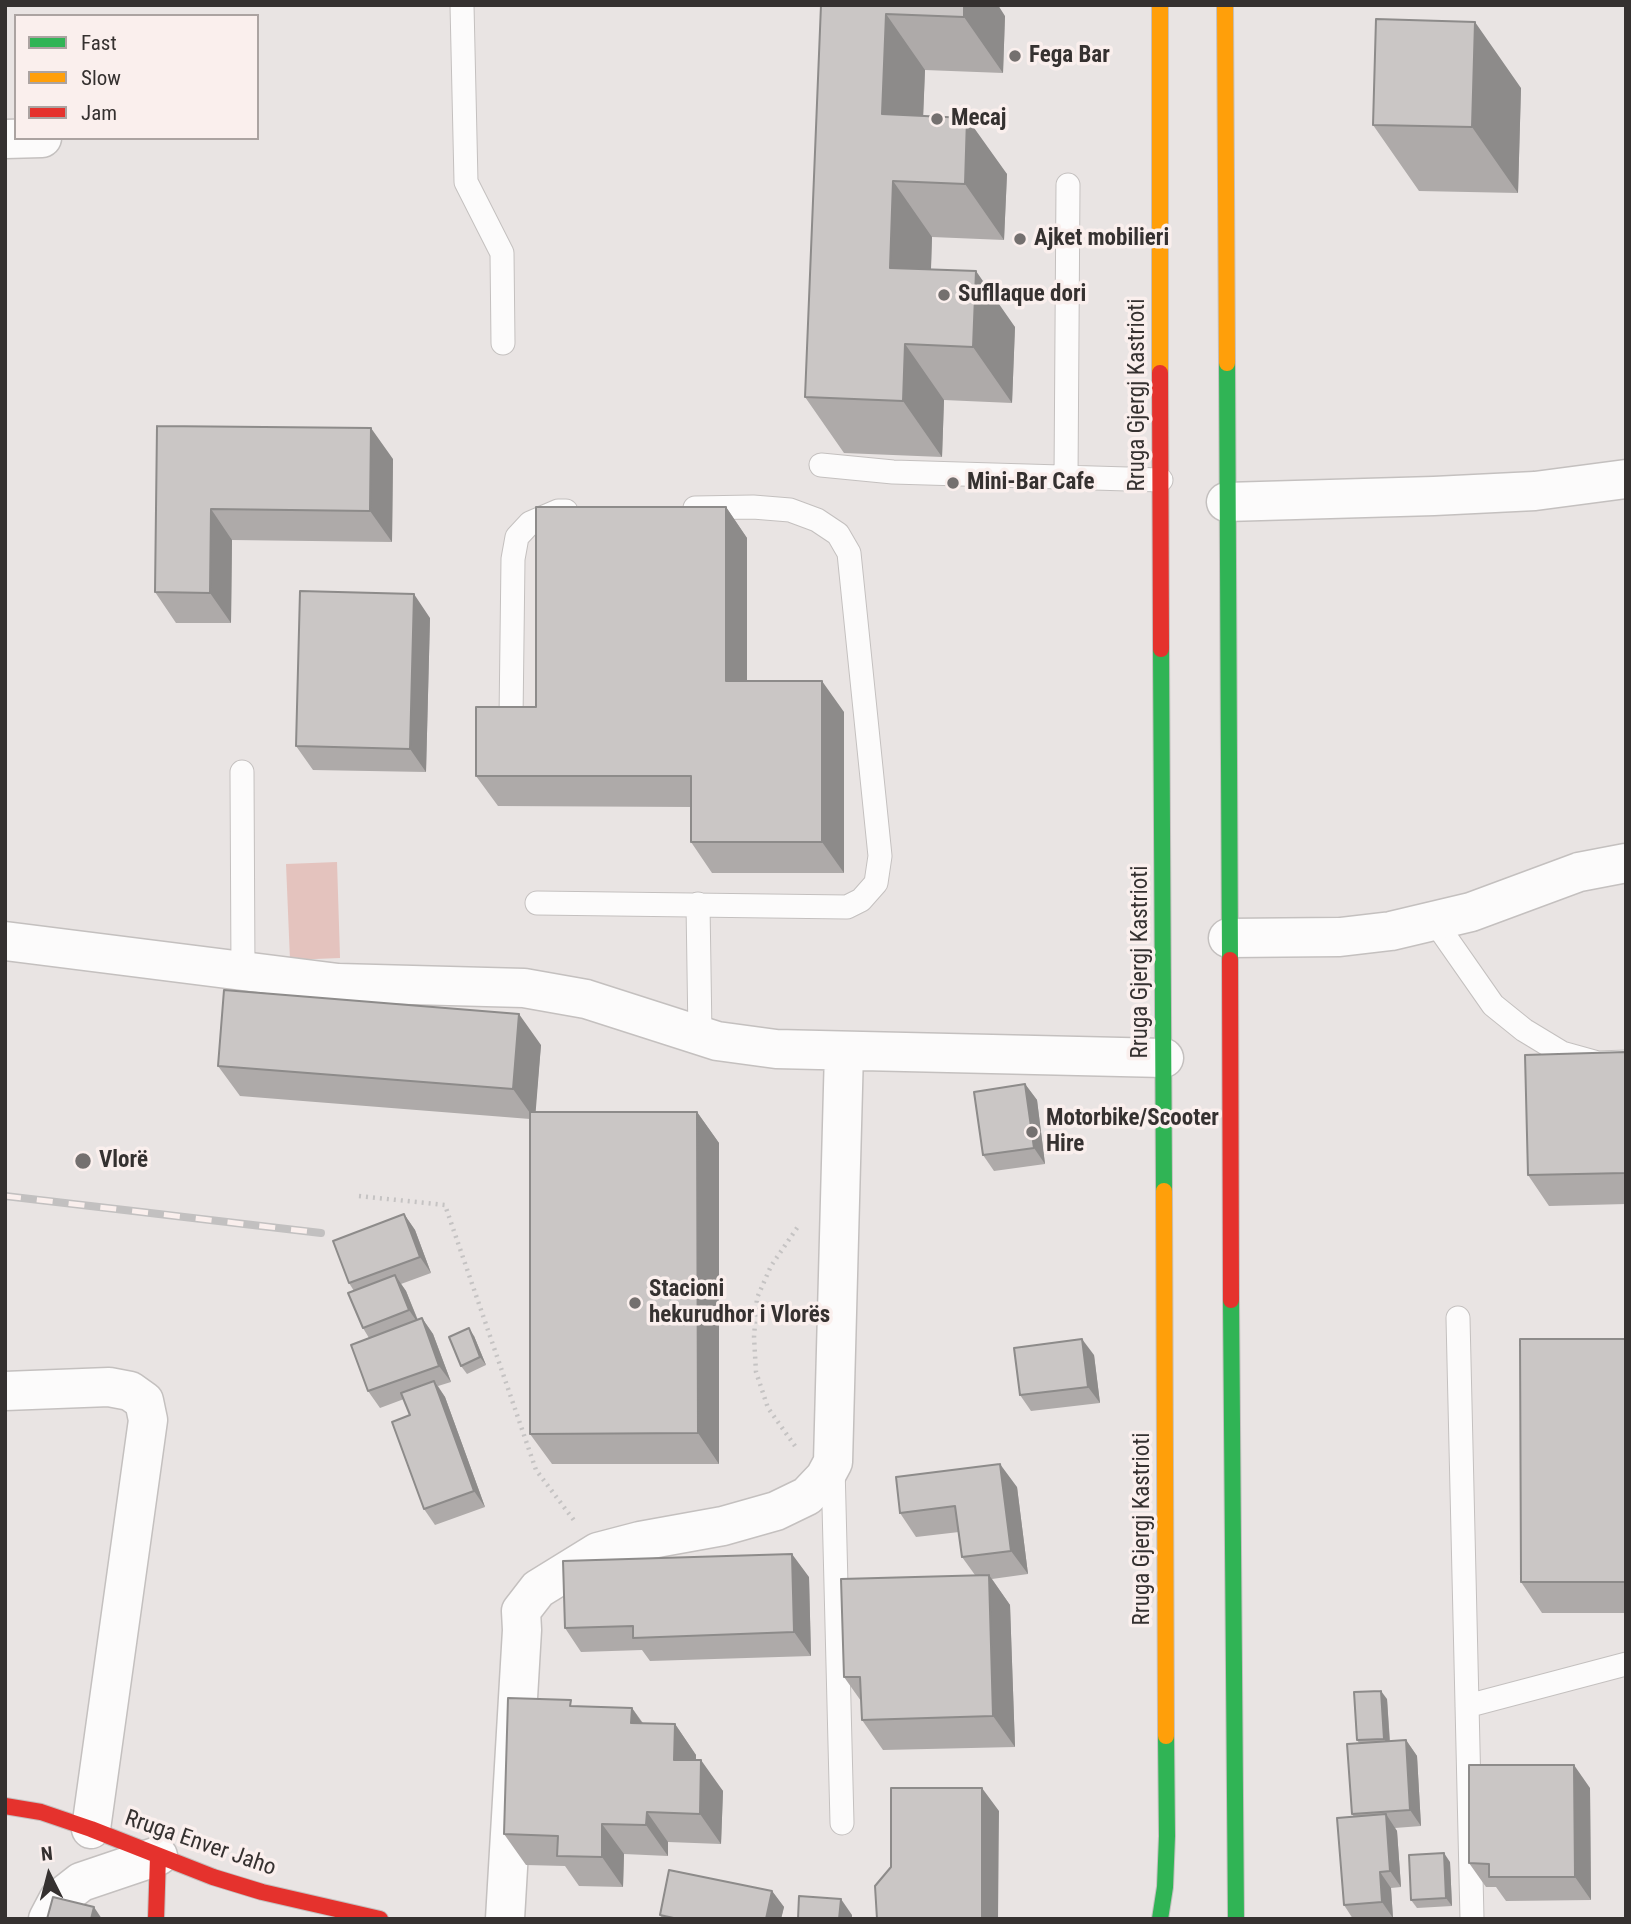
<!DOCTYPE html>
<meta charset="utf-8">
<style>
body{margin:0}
#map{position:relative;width:1631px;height:1924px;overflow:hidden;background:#e9e4e3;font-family:"Roboto Condensed",sans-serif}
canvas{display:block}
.frame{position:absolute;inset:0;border:7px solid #353130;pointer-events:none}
.legend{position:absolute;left:14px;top:14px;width:245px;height:126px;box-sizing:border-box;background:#faefed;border:2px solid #aba3a1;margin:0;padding:9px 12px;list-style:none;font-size:21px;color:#353130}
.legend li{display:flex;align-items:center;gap:14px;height:35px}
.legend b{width:35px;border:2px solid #aba3a1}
.north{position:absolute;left:14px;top:1840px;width:70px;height:70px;-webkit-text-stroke:5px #faefed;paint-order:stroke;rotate:354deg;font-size:19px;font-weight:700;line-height:28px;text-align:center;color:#353130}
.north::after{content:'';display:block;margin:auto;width:24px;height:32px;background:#353130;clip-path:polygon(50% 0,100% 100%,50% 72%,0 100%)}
</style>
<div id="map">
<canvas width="1631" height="1924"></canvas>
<div class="frame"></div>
<ul class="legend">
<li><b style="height:9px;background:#30b455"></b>Fast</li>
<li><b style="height:9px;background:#ff9f0a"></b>Slow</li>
<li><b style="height:9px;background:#e5322d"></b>Jam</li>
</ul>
<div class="north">N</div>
</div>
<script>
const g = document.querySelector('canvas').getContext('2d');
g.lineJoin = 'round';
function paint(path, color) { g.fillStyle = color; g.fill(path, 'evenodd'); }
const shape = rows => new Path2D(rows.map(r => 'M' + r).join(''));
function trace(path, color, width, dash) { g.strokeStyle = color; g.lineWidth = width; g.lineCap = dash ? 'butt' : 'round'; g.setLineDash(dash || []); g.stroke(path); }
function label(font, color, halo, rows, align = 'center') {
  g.font = font + ' "Roboto Condensed",sans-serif'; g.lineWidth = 7; g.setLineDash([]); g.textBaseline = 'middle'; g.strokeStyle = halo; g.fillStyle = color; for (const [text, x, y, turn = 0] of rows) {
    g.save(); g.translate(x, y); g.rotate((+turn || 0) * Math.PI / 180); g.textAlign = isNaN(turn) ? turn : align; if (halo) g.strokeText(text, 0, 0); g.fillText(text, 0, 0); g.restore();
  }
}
const green = shape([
 [337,862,340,958,290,960,286,864]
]);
const path = shape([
 [359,1196,445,1205,536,1470,576,1523],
 [795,1446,768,1408,756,1372,754,1337,757,1298,771,1266,799,1225]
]);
const lane = shape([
 [462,5,466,182,502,253,503,343],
 [821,465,893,472,1161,480],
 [1066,478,1068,185],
 [511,719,513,559,517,537,530,523,558,511,566,511],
 [242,772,243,972],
 [537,903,847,907,861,900,876,883,880,856,849,553,838,534,817,520,790,510,753,507,695,508],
 [698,904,700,1035],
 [1435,922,1493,1005,1524,1030,1562,1053,1598,1063,1626,1062],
 [1458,1318,1472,1919],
 [833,1466,842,1823],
 [1467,1706,1626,1664]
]);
const street = shape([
 [5,139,42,138],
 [1226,502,1434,496,1535,491,1626,479],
 [1228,938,1340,937,1391,931,1471,912,1579,872,1626,863],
 [5,941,338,983,524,988,586,999,717,1041,776,1049,1164,1058],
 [5,1391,109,1387,130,1391,144,1401,148,1420,91,1829],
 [48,1919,58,1900,81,1882,158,1856],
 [505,1919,522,1630,521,1611,538,1589,598,1552,640,1541,723,1526,776,1511,807,1496,825,1477,833,1462,844,1051]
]);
const fast = shape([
 [1227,363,1230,960],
 [1161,649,1164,1191],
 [1231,1300,1236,1919],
 [1160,1919,1165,1887,1167,1836,1166,1736]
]);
const slow = shape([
 [1160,5,1160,373],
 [1225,5,1227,363],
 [1164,1191,1166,1736]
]);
const jam = shape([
 [1160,373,1161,649],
 [1230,960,1231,1300],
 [5,1806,41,1812,91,1829,213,1877,262,1892,380,1919],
 [156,1919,158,1856]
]);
const rail = shape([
 [5,1196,321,1233]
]);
const wall = shape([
 [821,5,1005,16,1003,73,925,70,923,116,1007,174,1004,240,932,237,931,270,1015,327,1012,403,944,400,942,457,844,453,805,397],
 [1521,88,1518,193,1419,191,1373,125],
 [157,426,393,459,392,542,232,540,231,623,176,623,155,592],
 [726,507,747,538,747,681,844,712,844,873,712,873,691,842,691,807,498,806,476,776,536,707],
 [430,618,426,772,313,770,296,746],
 [541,1045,535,1112,697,1112,719,1143,719,1464,552,1464,530,1434,530,1119,240,1096,218,1066],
 [1626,1052,1626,1204,1549,1206,1528,1175],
 [1025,1084,1037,1100,1045,1164,994,1171,983,1155],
 [404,1214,415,1230,431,1273,401,1284,406,1291,418,1320,422,1318,433,1334,451,1382,438,1386,445,1397,485,1507,435,1525,424,1509,410,1415,404,1399,380,1408,368,1391,369,1338,363,1328,354,1291,349,1283],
 [474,1336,486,1365,467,1374,461,1366],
 [1626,1339,1626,1613,1542,1613,1521,1582],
 [1094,1355,1100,1403,1031,1411,1020,1395],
 [1017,1487,1028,1574,992,1579,1010,1605,1015,1747,883,1750,862,1720,861,1701,844,1677,975,1575,962,1557,959,1532,916,1537,900,1513],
 [809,1577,811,1656,650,1661,642,1650,581,1652,565,1628],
 [1387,1699,1390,1741,1406,1740,1417,1756,1421,1826,1395,1828,1397,1831,1401,1887,1391,1888,1393,1918,1353,1919,1344,1905,1354,1817,1352,1814,1359,1743,1357,1740],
 [575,1706,632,1708,643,1723,675,1724,696,1755,696,1760,723,1791,721,1844,668,1842,668,1856,624,1854,623,1887,579,1886,565,1866,526,1865,504,1834],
 [1590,1788,1591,1900,1506,1901,1496,1887,1486,1887,1469,1863],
 [1450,1862,1452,1906,1417,1908,1411,1900],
 [772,1891,784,1907,781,1919,663,1919,660,1915]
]);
const shadedWall = shape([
 [964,5,998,5,1005,16,1003,73,964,17],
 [886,14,925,70,921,170,882,114],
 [1475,22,1521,88,1518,193,1472,127],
 [967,118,1007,174,1004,240,965,184],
 [893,181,932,237,929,324,890,268],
 [976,271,1015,327,1012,403,973,347],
 [905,344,944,400,942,457,903,401],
 [371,428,393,459,392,542,370,511],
 [726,507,747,538,747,712,726,681],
 [211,509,232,540,231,623,210,593],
 [414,594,430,618,426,772,410,749],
 [822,681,844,712,844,873,822,842],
 [519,1014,541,1045,535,1120,513,1089],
 [1025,1084,1037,1100,1045,1164,1034,1148],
 [697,1112,719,1143,719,1464,698,1433],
 [404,1214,415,1230,431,1273,420,1257],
 [395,1275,406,1291,420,1326,409,1310],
 [422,1318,433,1334,451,1382,439,1366],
 [469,1328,474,1336,486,1365,480,1357],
 [1082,1339,1094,1355,1100,1403,1088,1387],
 [434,1381,445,1397,485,1507,474,1491],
 [1000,1464,1017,1487,1028,1574,1011,1551],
 [792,1554,809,1577,811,1656,794,1632],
 [989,1575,1010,1605,1015,1747,993,1716],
 [1381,1691,1387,1699,1390,1747,1384,1739],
 [632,1708,653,1739,631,1723],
 [675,1724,696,1755,695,1791,674,1760],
 [1406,1740,1417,1756,1421,1826,1410,1810],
 [701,1760,723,1791,721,1844,700,1814],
 [1574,1765,1590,1788,1591,1900,1575,1877],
 [982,1788,999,1811,998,1919,982,1919],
 [647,1812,668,1842,668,1856,646,1825],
 [1386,1814,1397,1831,1401,1887,1390,1871],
 [602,1824,624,1854,623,1887,602,1857],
 [1444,1853,1450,1862,1452,1906,1446,1898],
 [1380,1872,1391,1888,1393,1918,1382,1902],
 [772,1891,784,1907,781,1919,766,1919],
 [841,1899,852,1915,852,1919,839,1919],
 [94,1907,102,1919,91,1919]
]);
const building = shape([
 [821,5,964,5,964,17,886,14,882,114,967,118,965,184,893,181,890,268,976,271,973,347,905,344,903,401,805,397,821,5],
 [1376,19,1475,22,1472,127,1373,125,1376,19],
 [157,426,371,428,370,511,211,509,210,593,155,592,157,426],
 [536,507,726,507,726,681,822,681,822,842,691,842,691,776,476,776,476,707,536,707,536,507],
 [300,591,414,594,410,749,296,746,300,591],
 [224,990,519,1014,513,1089,218,1066,224,990],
 [1626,1052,1626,1173,1528,1175,1525,1055,1626,1052],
 [1025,1084,1034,1148,983,1155,974,1092,1025,1084],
 [530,1112,697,1112,698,1433,530,1434,530,1112],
 [404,1214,420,1257,349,1283,333,1241,404,1214],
 [395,1275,409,1310,363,1328,348,1293,395,1275],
 [422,1318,439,1366,368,1391,351,1345,422,1318],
 [469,1328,480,1357,461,1366,449,1337,469,1328],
 [1082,1339,1088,1387,1020,1395,1014,1348,1082,1339],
 [1520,1339,1626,1339,1626,1582,1521,1582,1520,1339],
 [434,1381,474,1491,424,1509,392,1422,410,1415,401,1393,434,1381],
 [1000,1464,1011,1551,962,1557,955,1506,900,1513,896,1477,1000,1464],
 [792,1554,794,1632,633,1638,633,1626,565,1628,563,1561,792,1554],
 [989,1575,993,1716,862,1720,860,1677,844,1677,841,1579,989,1575],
 [1381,1691,1384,1739,1357,1740,1354,1692,1381,1691],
 [508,1698,571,1700,570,1706,632,1708,631,1723,675,1724,674,1760,701,1760,700,1814,647,1812,646,1825,602,1824,602,1857,557,1856,558,1836,504,1834,508,1698],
 [1406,1740,1410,1810,1352,1814,1347,1744,1406,1740],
 [1469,1765,1574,1765,1575,1877,1489,1877,1489,1864,1469,1863,1469,1765],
 [891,1788,982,1788,982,1919,877,1919,875,1886,891,1867,891,1788],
 [1386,1814,1390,1871,1380,1872,1382,1902,1344,1905,1337,1818,1386,1814],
 [1444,1853,1446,1898,1411,1900,1409,1855,1444,1853],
 [669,1870,772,1891,766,1919,678,1919,660,1915,669,1870],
 [799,1896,841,1899,839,1919,798,1919,799,1896],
 [53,1897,94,1907,91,1919,47,1919,53,1897]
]);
const markers = [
 [1015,56,7,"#74706f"],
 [937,119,7,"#74706f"],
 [1020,239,7,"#74706f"],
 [944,295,7,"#74706f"],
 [953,483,7,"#74706f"],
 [1032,1132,7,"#74706f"],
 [83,1161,9,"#74706f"],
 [635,1303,7,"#74706f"]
];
const poiNames = [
 ["Fega Bar",1029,56],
 ["Mecaj",951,119],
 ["Ajket mobilieri",1034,239],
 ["Sufllaque dori",958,295],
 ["Mini-Bar Cafe",967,483],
 ["Motorbike/Scooter",1046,1119],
 ["Hire",1046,1145],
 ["Vlorë",99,1161],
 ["Stacioni",649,1290],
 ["hekurudhor i Vlorës",649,1316]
];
const streetNames = [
 ["Rruga Gjergj Kastrioti",1138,395,-90],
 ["Rruga Gjergj Kastrioti",1141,962,-90],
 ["Rruga Gjergj Kastrioti",1143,1529,-90],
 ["Rruga Enver Jaho",200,1844,19]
];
paint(green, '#e4c3be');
trace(lane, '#c4c0bf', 25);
trace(street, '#c4c0bf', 41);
trace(fast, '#c4c0bf', 18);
trace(slow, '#c4c0bf', 18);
trace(jam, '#c4c0bf', 18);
trace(path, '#c5c3c3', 4.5, [2, 5]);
trace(lane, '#fcfbfb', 23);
trace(street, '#fcfbfb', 38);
trace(fast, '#30b455', 16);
trace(slow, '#ff9f0a', 16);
trace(jam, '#e5322d', 16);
trace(rail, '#c2c0c0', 8);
trace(rail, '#faefed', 5, [16]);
paint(wall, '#aeaaa9');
paint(shadedWall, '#8d8b8a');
paint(building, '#cac6c5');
trace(building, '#8d8b8a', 2);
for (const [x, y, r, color] of markers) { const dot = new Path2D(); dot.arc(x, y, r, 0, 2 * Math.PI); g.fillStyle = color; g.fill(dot); trace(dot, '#faefed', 2.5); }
label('bold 23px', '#353130', '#faefed', poiNames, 'left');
label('23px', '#353130', '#faefed', streetNames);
</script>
